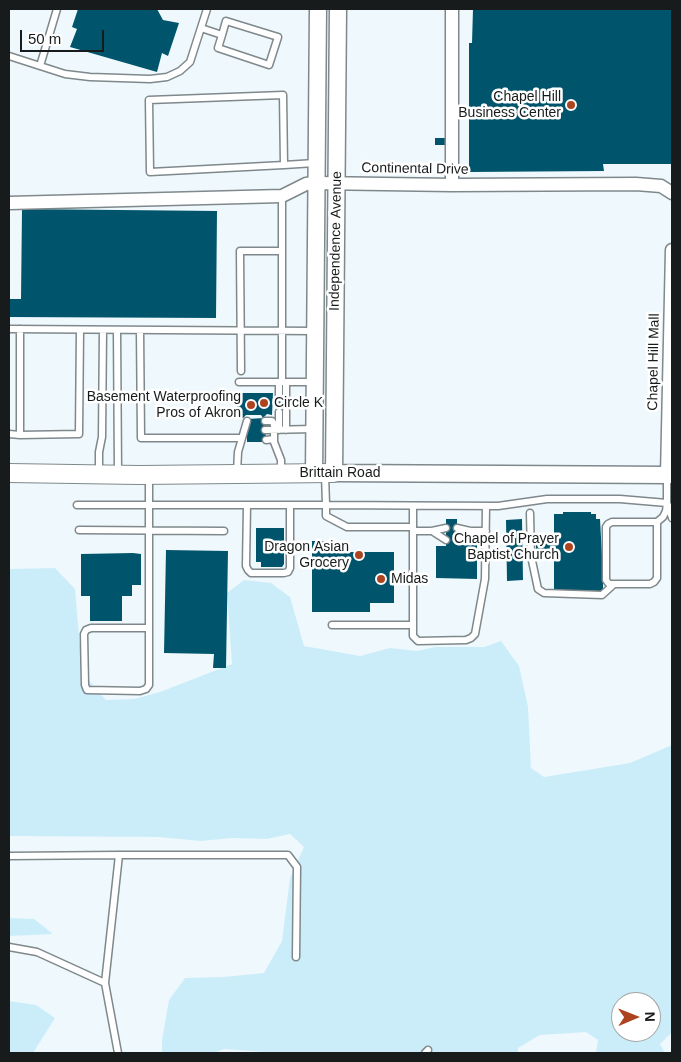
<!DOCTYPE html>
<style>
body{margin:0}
#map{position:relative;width:681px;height:1062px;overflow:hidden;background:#eff9fd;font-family:Arial,sans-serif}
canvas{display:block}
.frame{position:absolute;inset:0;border:10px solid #181b1c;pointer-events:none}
.north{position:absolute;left:611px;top:992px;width:50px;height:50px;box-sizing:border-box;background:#fff;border:1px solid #a3a4a4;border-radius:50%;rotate:89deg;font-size:14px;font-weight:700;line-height:20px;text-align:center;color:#181b1c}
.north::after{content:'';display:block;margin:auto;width:18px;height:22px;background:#ab441f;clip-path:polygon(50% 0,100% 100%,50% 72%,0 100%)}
.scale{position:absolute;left:20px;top:30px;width:84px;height:22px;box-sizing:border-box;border:2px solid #181b1c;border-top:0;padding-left:6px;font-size:15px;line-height:18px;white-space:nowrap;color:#181b1c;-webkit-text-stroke:4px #fff;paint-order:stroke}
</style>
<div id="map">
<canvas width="681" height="1062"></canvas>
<div class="frame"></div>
<div class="north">N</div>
<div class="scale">50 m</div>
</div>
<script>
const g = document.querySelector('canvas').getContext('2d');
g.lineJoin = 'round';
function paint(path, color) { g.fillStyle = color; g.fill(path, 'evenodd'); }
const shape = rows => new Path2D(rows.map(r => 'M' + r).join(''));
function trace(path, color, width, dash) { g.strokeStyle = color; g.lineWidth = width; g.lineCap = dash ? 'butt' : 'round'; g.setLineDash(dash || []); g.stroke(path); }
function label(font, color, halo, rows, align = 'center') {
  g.font = font + ' Arial,sans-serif'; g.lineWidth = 5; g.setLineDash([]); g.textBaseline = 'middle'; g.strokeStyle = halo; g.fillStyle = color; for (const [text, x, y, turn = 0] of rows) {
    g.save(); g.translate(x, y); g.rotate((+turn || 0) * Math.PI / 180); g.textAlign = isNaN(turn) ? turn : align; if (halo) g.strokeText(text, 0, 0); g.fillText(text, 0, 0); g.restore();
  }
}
const green = shape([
 [55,568,75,589,80,647,85,676,106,700,134,699,160,692,232,664,227,593,244,580,271,583,290,597,304,646,360,656,390,648,417,651,435,647,484,647,501,641,519,666,528,707,531,768,544,777,630,763,672,745,672,1032,660,1044,665,1053,596,1053,598,1040,586,1032,540,1035,518,1048,518,1053,278,1053,224,1049,214,1053,162,1053,162,1040,169,1000,185,978,223,977,264,973,282,941,290,878,304,847,290,834,267,839,232,838,201,841,159,837,9,836,9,569],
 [621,1002,651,1002,651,1032,621,1032],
 [9,918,34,919,53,934,9,936],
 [9,1001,36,1005,55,1018,33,1053,9,1053]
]);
const building = shape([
 [78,9,157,9,163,20,179,23,168,56,162,53,157,72,70,47,77,29,72,27],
 [473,9,672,9,672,164,603,164,604,171,469,172,469,43,472,43],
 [435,138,445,138,445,145,435,145],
 [22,209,217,211,216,318,9,317,9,299,21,299],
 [237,393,273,393,272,415,267,414,263,418,261,415,246,415,243,418,237,418],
 [277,398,289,398,289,412,278,412],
 [265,418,266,442,247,442,247,419],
 [563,512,591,512,591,514,596,514,596,519,600,519,602,556,603,556,603,591,554,590,554,558,536,558,536,539,554,539,554,514,563,514],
 [446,519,457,519,457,545,477,545,477,579,436,578,436,546,446,546],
 [522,519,523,580,507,581,506,520],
 [256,528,284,528,284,564,282,567,261,567,261,562,256,562],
 [312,541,342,541,342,552,394,552,394,603,370,603,370,612,312,612],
 [166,550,228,551,226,668,213,668,214,654,164,653],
 [133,553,141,554,141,585,132,585,132,596,122,596,122,621,90,621,90,596,81,596,81,554]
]);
const service = shape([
 [201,28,222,35,218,48,269,65,278,37,226,21,222,35],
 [9,56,65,74,90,77,150,79,167,77,180,71,190,62,207,9],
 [40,66,57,9],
 [284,165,283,95,149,100,150,172,284,165,315,163],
 [282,196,282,382],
 [9,329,315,331],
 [20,329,20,435,79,434,80,330],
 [117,330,118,473],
 [140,330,141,438,241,438],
 [241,371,240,251,282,251],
 [239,382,279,382],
 [279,398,279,382,281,382],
 [286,398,286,382,314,382],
 [286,411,286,430],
 [279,412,279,430],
 [265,421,272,421,274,424,274,442,281,460,281,472],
 [265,430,314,429],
 [9,434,20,435],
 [266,440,274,439],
 [99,473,99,452,102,437,103,330],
 [237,473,238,452,247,421],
 [149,476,149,505,326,505,325,474],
 [77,505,149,505,149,685,146,689,140,691,87,690,85,685,84,634,86,630,91,628,149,628],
 [247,505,246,566,248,570,251,573,284,573,288,572,290,568,290,505],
 [668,505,672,518],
 [530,513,531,556,538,589,544,593,602,595,613,585],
 [657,522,657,578,654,582,650,584,609,584,606,580,606,527,608,524,612,522,657,522,663,517,666,511,667,503],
 [413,527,347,527,326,516,326,505,498,506,547,499,620,499,667,503,667,476],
 [457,528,470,531,486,531],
 [79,530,224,531],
 [413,531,432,531,446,528],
 [432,531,446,540],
 [457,540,470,531],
 [332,625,413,625,413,506],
 [413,625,413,636,418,641,466,640,471,638,475,634,485,579,486,506],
 [119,855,288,855,297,867,296,957],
 [9,856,119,855,105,983],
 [9,947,37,952,105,983,118,1053],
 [425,1053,428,1050]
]);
const minor = shape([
 [452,185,452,9],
 [9,203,282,196,306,184,316,183,452,185,636,184,661,186,672,193],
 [667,475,672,250]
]);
const tertiary = shape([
 [338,9,334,473,672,475],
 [314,473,318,9]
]);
const secondary = shape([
 [9,473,139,475,334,473]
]);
const markers = [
 [571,105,5,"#ab441f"],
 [264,403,5,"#ab441f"],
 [251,405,5,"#ab441f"],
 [569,547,5,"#ab441f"],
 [359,555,5,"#ab441f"],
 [381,579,5,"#ab441f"]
];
const poiNames = [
 ["Chapel Hill",561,97],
 ["Business Center",561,113],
 ["Basement Waterproofing",241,397],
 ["Pros of Akron",241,413],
 ["Circle K",274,403,"left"],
 ["Chapel of Prayer",559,539],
 ["Baptist Church",559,555],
 ["Dragon Asian",349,547],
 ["Grocery",349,563],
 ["Midas",391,579,"left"]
];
const streetNames = [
 ["Continental Drive",415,169,1],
 ["Independence Avenue",336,241,-89],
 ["Chapel Hill Mall",654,362,-89],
 ["Brittain Road",340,473]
];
paint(green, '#cbedfa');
paint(building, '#00556c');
trace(service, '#7f888b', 9);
trace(minor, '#7f888b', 15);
trace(tertiary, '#7f888b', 19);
trace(secondary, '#7f888b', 20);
trace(service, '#fff', 6);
trace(minor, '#fff', 12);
trace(tertiary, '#fff', 16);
trace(secondary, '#fff', 18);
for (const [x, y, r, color] of markers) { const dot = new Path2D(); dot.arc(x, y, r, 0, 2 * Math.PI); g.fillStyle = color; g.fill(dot); trace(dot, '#fff', 2); }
label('14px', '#181b1c', '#fff', poiNames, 'right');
label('14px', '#181b1c', '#fff', streetNames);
</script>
